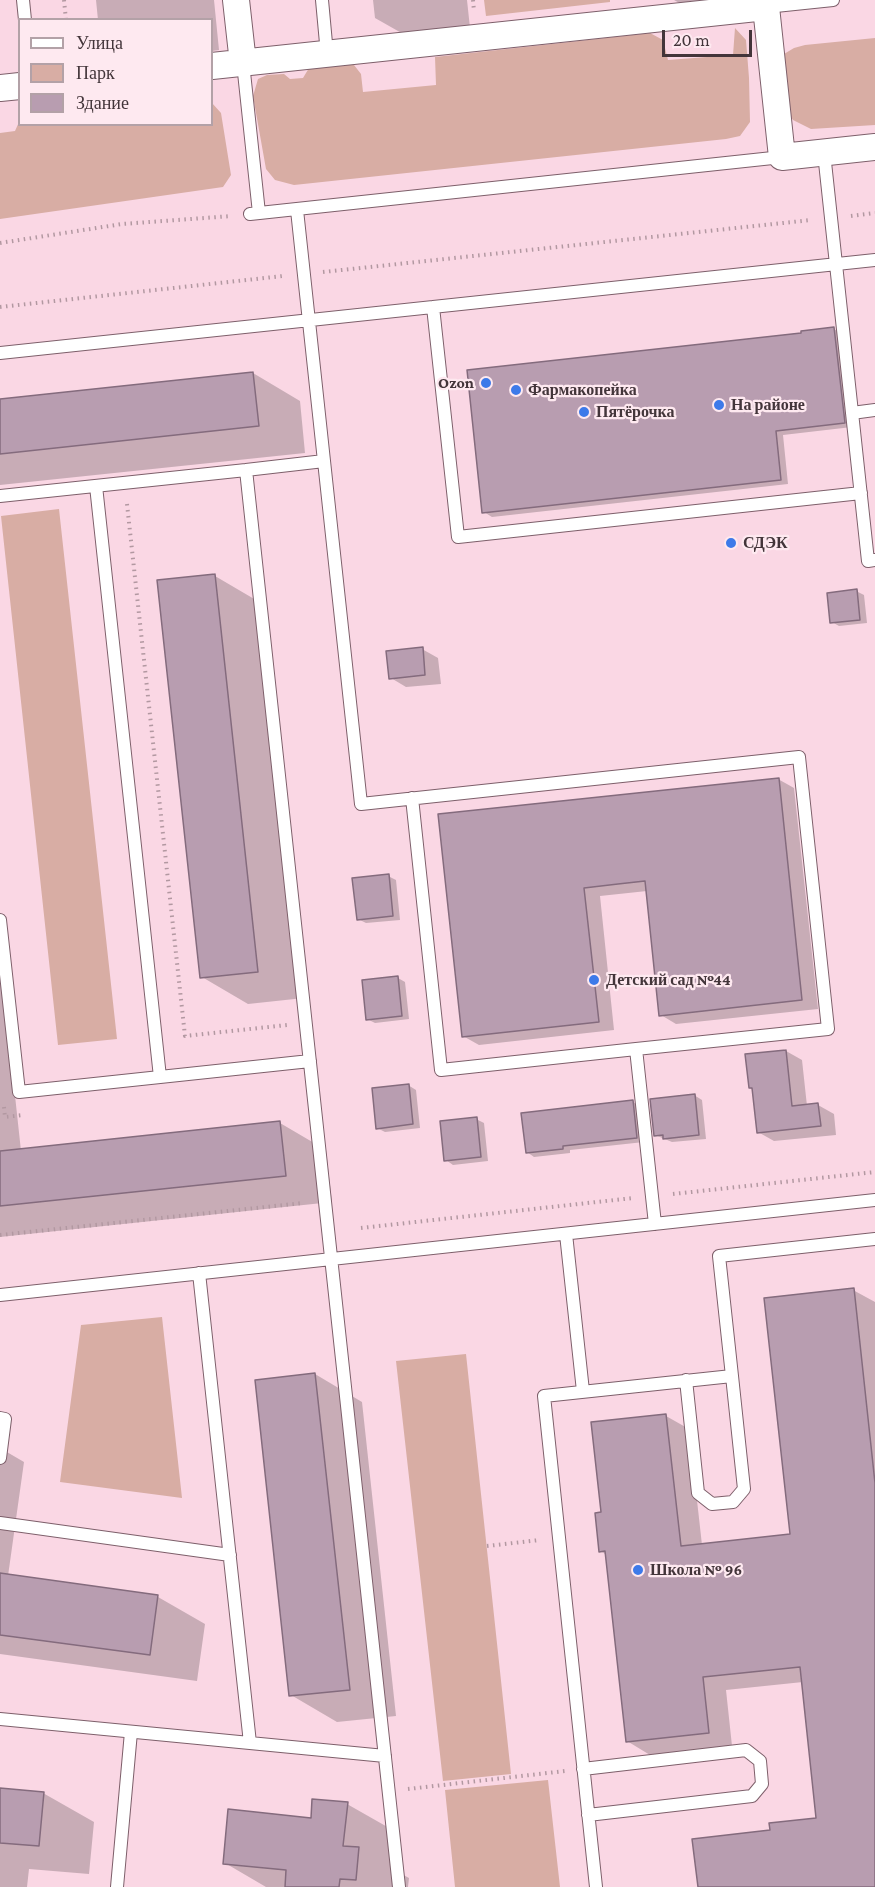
<!DOCTYPE html>
<meta charset="utf-8">
<style>
body{margin:0}
#map{position:relative;width:875px;height:1887px;overflow:hidden;background:#fad7e4;font-family:"Crimson Pro",serif}
canvas{display:block}
.legend{position:absolute;left:18px;top:18px;width:195px;height:108px;box-sizing:border-box;background:#fee9f0;border:2px solid #b3a1a7;margin:0;padding:8px 10px;list-style:none;font-size:18px;color:#43353a}
.legend li{display:flex;align-items:center;gap:12px;height:30px}
.legend b{width:30px;border:2px solid #b3a1a7}
.scale{position:absolute;left:662px;top:30px;width:90px;height:27px;box-sizing:border-box;border:3px solid #43353a;border-top:0;padding-left:8px;font-size:18px;line-height:21px;white-space:nowrap;color:#43353a;-webkit-text-stroke:4px #fee9f0;paint-order:stroke}
</style>
<div id="map">
<canvas width="875" height="1887"></canvas>
<ul class="legend">
<li><b style="height:8px;background:#fff"></b>Улица</li>
<li><b style="height:16px;background:#d8ada4"></b>Парк</li>
<li><b style="height:16px;background:#b89db0"></b>Здание</li>
</ul>
<div class="scale">20 m</div>
</div>
<script>
const g = document.querySelector('canvas').getContext('2d');
g.lineJoin = 'round';
function paint(path, color) { g.fillStyle = color; g.fill(path, 'evenodd'); }
const shape = rows => new Path2D(rows.map(r => 'M' + r).join(''));
function trace(path, color, width, dash) { g.strokeStyle = color; g.lineWidth = width; g.lineCap = dash ? 'butt' : 'round'; g.setLineDash(dash || []); g.stroke(path); }
function label(font, color, halo, rows, align = 'center') {
  g.font = font + ' "Crimson Pro",serif'; g.lineWidth = 4.5; g.setLineDash([]); g.textBaseline = 'middle'; g.strokeStyle = halo; g.fillStyle = color; for (const [text, x, y, turn = 0] of rows) {
    g.save(); g.translate(x, y); g.rotate((+turn || 0) * Math.PI / 180); g.textAlign = isNaN(turn) ? turn : align; if (halo) g.strokeText(text, 0, 0); g.fillText(text, 0, 0); g.restore();
  }
}
const green = shape([
 [484,0,610,0,610,2,486,16],
 [735,28,746,40,749,78,750,122,740,136,726,139,294,185,275,180,266,169,253,96,258,79,267,75,284,74,290,79,303,78,309,68,342,64,354,65,361,74,363,92,436,85,435,57,650,33,663,40,668,60,733,55],
 [875,38,875,125,811,129,793,120,784,107,784,54,794,48,805,45],
 [212,103,221,113,231,175,223,187,0,219,0,133,15,131,19,122,20,124,212,124],
 [59,509,117,1039,58,1045,1,516],
 [162,1317,182,1498,60,1482,81,1325],
 [466,1354,511,1774,443,1781,396,1361],
 [548,1780,560,1887,455,1887,445,1790]
]);
const shadow = shape([
 [96,0,214,0,219,50,212,51,212,20,98,20],
 [373,0,467,0,470,28,405,35,375,18],
 [674,0,729,0,683,5],
 [834,329,842,334,852,427,783,435,788,484,492,517,484,512,803,335],
 [253,373,300,401,305,453,0,485,0,400],
 [215,576,261,603,304,998,248,1004,202,977],
 [856,591,864,595,867,623,839,626,832,622],
 [422,649,438,658,441,684,406,687,391,678],
 [778,779,794,788,818,1009,676,1024,661,1015,647,891,600,896,614,1030,479,1045,463,1036,439,816],
 [388,876,396,880,400,920,366,923,358,919],
 [0,957,21,1151,280,1123,326,1150,332,1202,0,1237],
 [398,978,405,982,409,1019,375,1023,367,1019],
 [786,1051,802,1060,807,1106,818,1105,834,1114,836,1135,774,1141,758,1132,753,1090,750,1088],
 [408,1085,416,1090,420,1128,385,1132,377,1128],
 [694,1095,702,1100,706,1139,672,1142,655,1135],
 [633,1102,640,1106,644,1142,570,1150,570,1153,534,1157,527,1152],
 [476,1119,484,1123,488,1161,453,1165,446,1160],
 [853,1290,875,1302,875,1887,699,1887,771,1832,818,1819,803,1682,726,1690,732,1746,650,1755,627,1741,607,1555,600,1551,603,1513,666,1416,689,1429,702,1545,792,1536],
 [315,1374,362,1402,396,1716,337,1722,291,1695],
 [0,1448,24,1462,8,1576,158,1597,205,1624,197,1681,0,1654],
 [0,1789,43,1793,94,1822,89,1874,29,1869,27,1887,0,1887],
 [347,1804,398,1833,394,1870,409,1878,408,1887,266,1887,225,1863,312,1819]
]);
const building = shape([
 [834,327,845,423,776,431,781,480,482,513,467,370,801,333,801,331,834,327],
 [253,372,259,426,0,454,0,399,253,372],
 [215,574,258,972,200,978,157,580,215,574],
 [857,589,860,620,830,623,827,593,857,589],
 [423,647,425,675,389,679,386,651,423,647],
 [779,778,802,1000,659,1016,645,881,618,884,584,888,599,1022,462,1037,438,814,779,778],
 [389,874,393,916,357,920,352,878,389,874],
 [398,976,402,1016,366,1020,362,980,398,976],
 [786,1050,792,1106,818,1103,821,1126,757,1133,752,1088,749,1088,745,1054,786,1050],
 [409,1084,413,1124,376,1129,372,1088,409,1084],
 [695,1094,699,1135,663,1139,663,1135,654,1136,650,1099,695,1094],
 [633,1100,637,1138,563,1146,563,1149,526,1153,521,1113,633,1100],
 [477,1117,481,1157,444,1161,440,1121,477,1117],
 [280,1121,286,1176,0,1206,0,1151,280,1121],
 [854,1288,875,1483,875,1887,698,1887,692,1839,770,1830,769,1823,816,1818,800,1667,703,1677,709,1733,626,1742,605,1551,599,1552,595,1513,601,1512,591,1422,666,1414,681,1546,790,1534,764,1298,854,1288],
 [315,1373,350,1690,289,1696,255,1380,315,1373],
 [0,1573,158,1595,150,1655,0,1635,0,1573],
 [0,1788,44,1792,39,1846,0,1843,0,1788],
 [312,1799,348,1802,343,1846,359,1847,356,1880,340,1879,339,1887,285,1887,286,1870,223,1864,228,1809,311,1818,312,1799]
]);
const path = shape([
 [64,0,66,20],
 [473,0,474,11],
 [851,216,875,213],
 [0,243,122,224,232,216],
 [323,272,811,220],
 [0,307,283,276],
 [127,504,185,1036,287,1025],
 [4,1107,5,1117,23,1115],
 [673,1194,875,1172],
 [361,1228,633,1198],
 [0,1235,303,1203],
 [487,1546,540,1540],
 [408,1789,565,1771]
]);
const service = shape([
 [23,0,25,20],
 [322,0,327,54],
 [766,4,766,7,833,0],
 [243,63,259,213],
 [824,153,868,561,875,560],
 [297,210,324,461,246,470,399,1887],
 [250,214,782,157],
 [433,307,458,537,861,493],
 [0,353,875,260],
 [852,413,875,410],
 [324,461,361,804,799,757,828,1029,636,1049,655,1224],
 [96,486,160,1077,310,1061],
 [0,496,246,470],
 [412,798,441,1070,636,1049],
 [0,920,19,1092,160,1077],
 [566,1234,583,1391],
 [199,1273,250,1743],
 [0,1295,875,1200],
 [686,1380,698,1493,712,1504,733,1502,744,1489,732,1376],
 [0,1418,5,1419,0,1458],
 [0,1523,230,1555],
 [0,1719,385,1756],
 [583,1769,746,1750,760,1761,762,1784,752,1796,588,1815],
 [117,1887,131,1732],
 [596,1887,544,1396,732,1376,719,1256,875,1239]
]);
const minor = shape([
 [236,0,243,63],
 [212,66,766,7,782,157,875,147],
 [0,88,20,86]
]);
const markers = [
 [486,383,6,"#3d7ae9"],
 [516,390,6,"#3d7ae9"],
 [719,405,6,"#3d7ae9"],
 [584,412,6,"#3d7ae9"],
 [731,543,6,"#3d7ae9"],
 [594,980,6,"#3d7ae9"],
 [638,1570,6,"#3d7ae9"]
];
const poiNames = [
 ["Ozon",474,383,"right"],
 ["Фармакопейка",528,390],
 ["На районе",731,405],
 ["Пятёрочка",596,412],
 ["СДЭК",743,543],
 ["Детский сад №44",606,980],
 ["Школа № 96",650,1570]
];
paint(green, '#d8ada4');
paint(shadow, '#0003');
paint(building, '#b89db0');
trace(building, '#846b7d', 1.5);
trace(service, '#7d5f6a', 14);
trace(minor, '#7d5f6a', 28);
trace(path, '#b298a1', 4, [1.5, 4.5]);
trace(service, '#fff', 12);
trace(minor, '#fff', 26);
for (const [x, y, r, color] of markers) { const dot = new Path2D(); dot.arc(x, y, r, 0, 2 * Math.PI); g.fillStyle = color; g.fill(dot); trace(dot, '#fee9f0', 2); }
label('bold 16px', '#43353a', '#fee9f0', poiNames, 'left');
</script>
